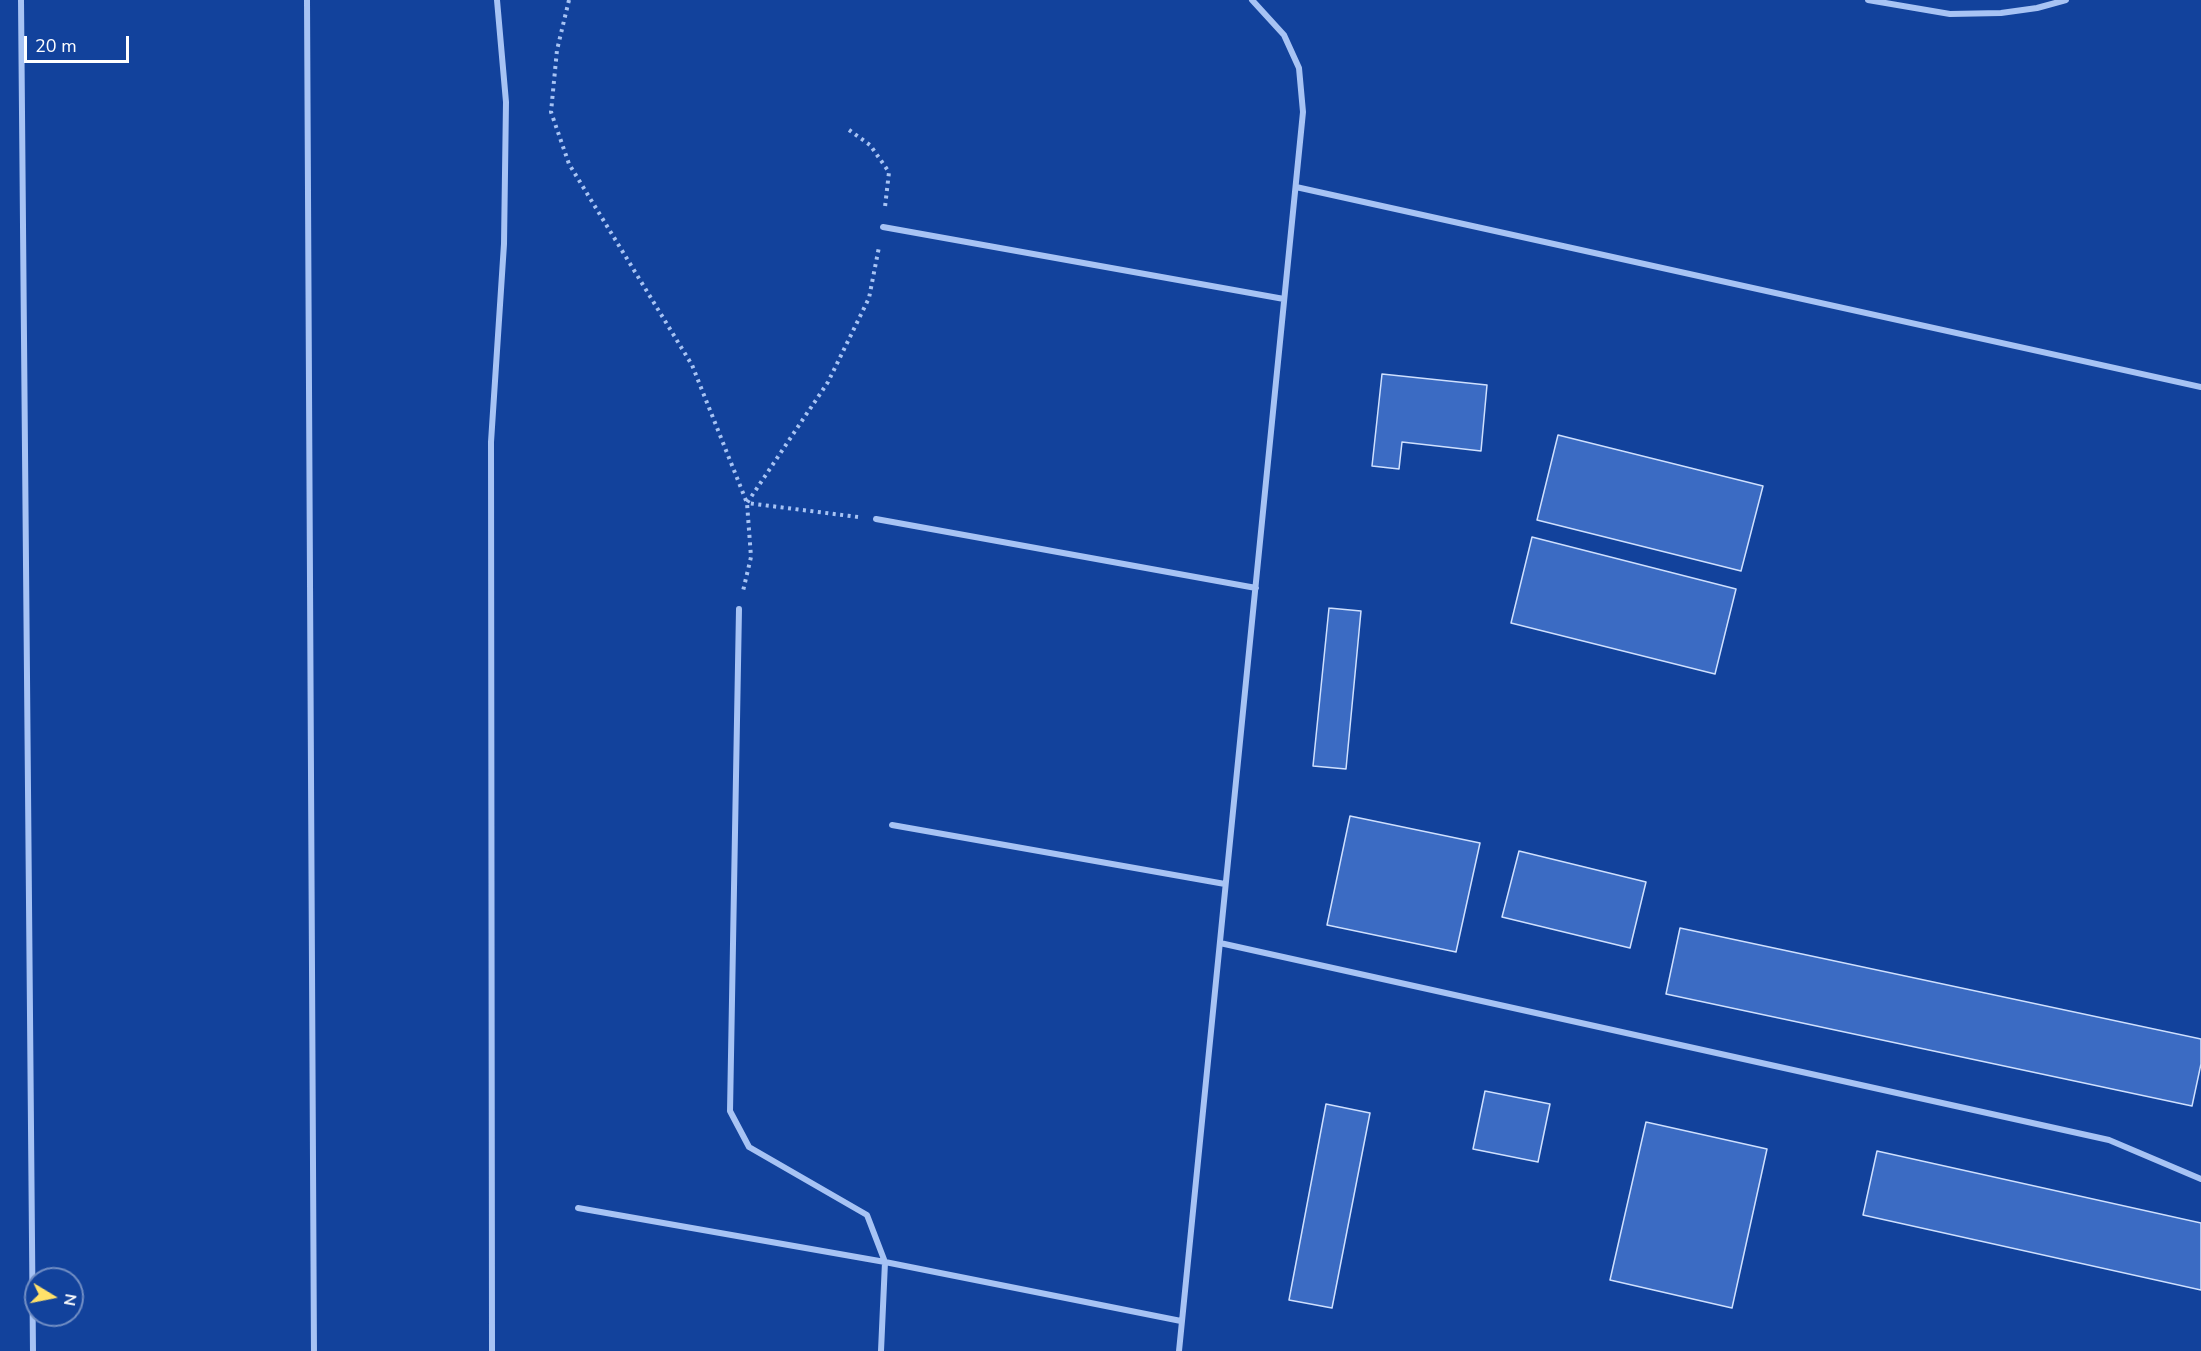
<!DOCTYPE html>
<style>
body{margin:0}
#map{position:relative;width:2201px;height:1351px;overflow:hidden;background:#12429c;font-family:"Nunito Sans",sans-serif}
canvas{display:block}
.north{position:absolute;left:24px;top:1267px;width:60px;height:60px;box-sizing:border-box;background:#12429c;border:2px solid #718ec4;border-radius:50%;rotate:100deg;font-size:16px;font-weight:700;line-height:24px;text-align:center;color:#fff}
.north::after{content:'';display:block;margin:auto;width:21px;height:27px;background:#ffe16a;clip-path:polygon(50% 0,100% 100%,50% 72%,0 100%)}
.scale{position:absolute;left:24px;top:36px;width:105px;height:27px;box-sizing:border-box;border:3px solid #fff;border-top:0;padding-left:8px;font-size:18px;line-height:21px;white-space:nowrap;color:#fff;-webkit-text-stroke:4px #12429c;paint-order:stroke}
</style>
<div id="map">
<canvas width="2201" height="1351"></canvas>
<div class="north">N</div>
<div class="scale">20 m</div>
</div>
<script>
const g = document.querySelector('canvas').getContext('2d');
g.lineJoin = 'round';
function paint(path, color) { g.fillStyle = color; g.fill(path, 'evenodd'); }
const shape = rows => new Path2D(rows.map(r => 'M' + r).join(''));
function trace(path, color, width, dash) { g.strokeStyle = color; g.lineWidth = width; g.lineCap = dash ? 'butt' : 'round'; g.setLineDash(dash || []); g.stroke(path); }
const building = shape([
 [1382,374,1487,385,1481,451,1402,442,1399,469,1372,466,1382,374],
 [1558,435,1763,486,1741,571,1537,520,1558,435],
 [1532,537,1736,589,1715,674,1511,623,1532,537],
 [1329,608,1361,611,1346,769,1313,766,1329,608],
 [1350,816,1480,843,1456,952,1327,925,1350,816],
 [1519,851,1646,882,1630,948,1502,917,1519,851],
 [1680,928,2201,1039,2201,1064,2192,1106,1666,994,1680,928],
 [1485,1091,1550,1104,1538,1162,1473,1149,1485,1091],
 [1326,1104,1370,1113,1332,1308,1289,1300,1326,1104],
 [1646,1122,1767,1149,1732,1308,1610,1280,1646,1122],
 [1877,1151,2201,1223,2201,1290,1863,1215,1877,1151]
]);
const path = shape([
 [569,0,557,50,551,112,569,164,692,365,747,503,751,557,743,591],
 [849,130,870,145,889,172,885,207],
 [858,517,747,503,828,382,869,298,879,247]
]);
const street = shape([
 [21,0,33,1351],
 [307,0,314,1351],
 [1868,0,1950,14,2001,13,2037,8,2066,0],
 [1296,187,2201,387],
 [883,227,1284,299],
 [876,519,1256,588],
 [739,609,730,1111,749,1147,867,1215,885,1262,881,1351],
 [892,825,1225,884],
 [1220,943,2109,1140,2201,1179],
 [578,1208,885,1262,1181,1321],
 [492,1351,491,442,504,244,506,102,497,0],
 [1179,1351,1303,112,1299,68,1284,35,1252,0]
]);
paint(building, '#3b6bc3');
trace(building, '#cfe0fe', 1.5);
trace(path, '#a7c3f4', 4, [3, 4.5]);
trace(street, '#a7c3f4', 6);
</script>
